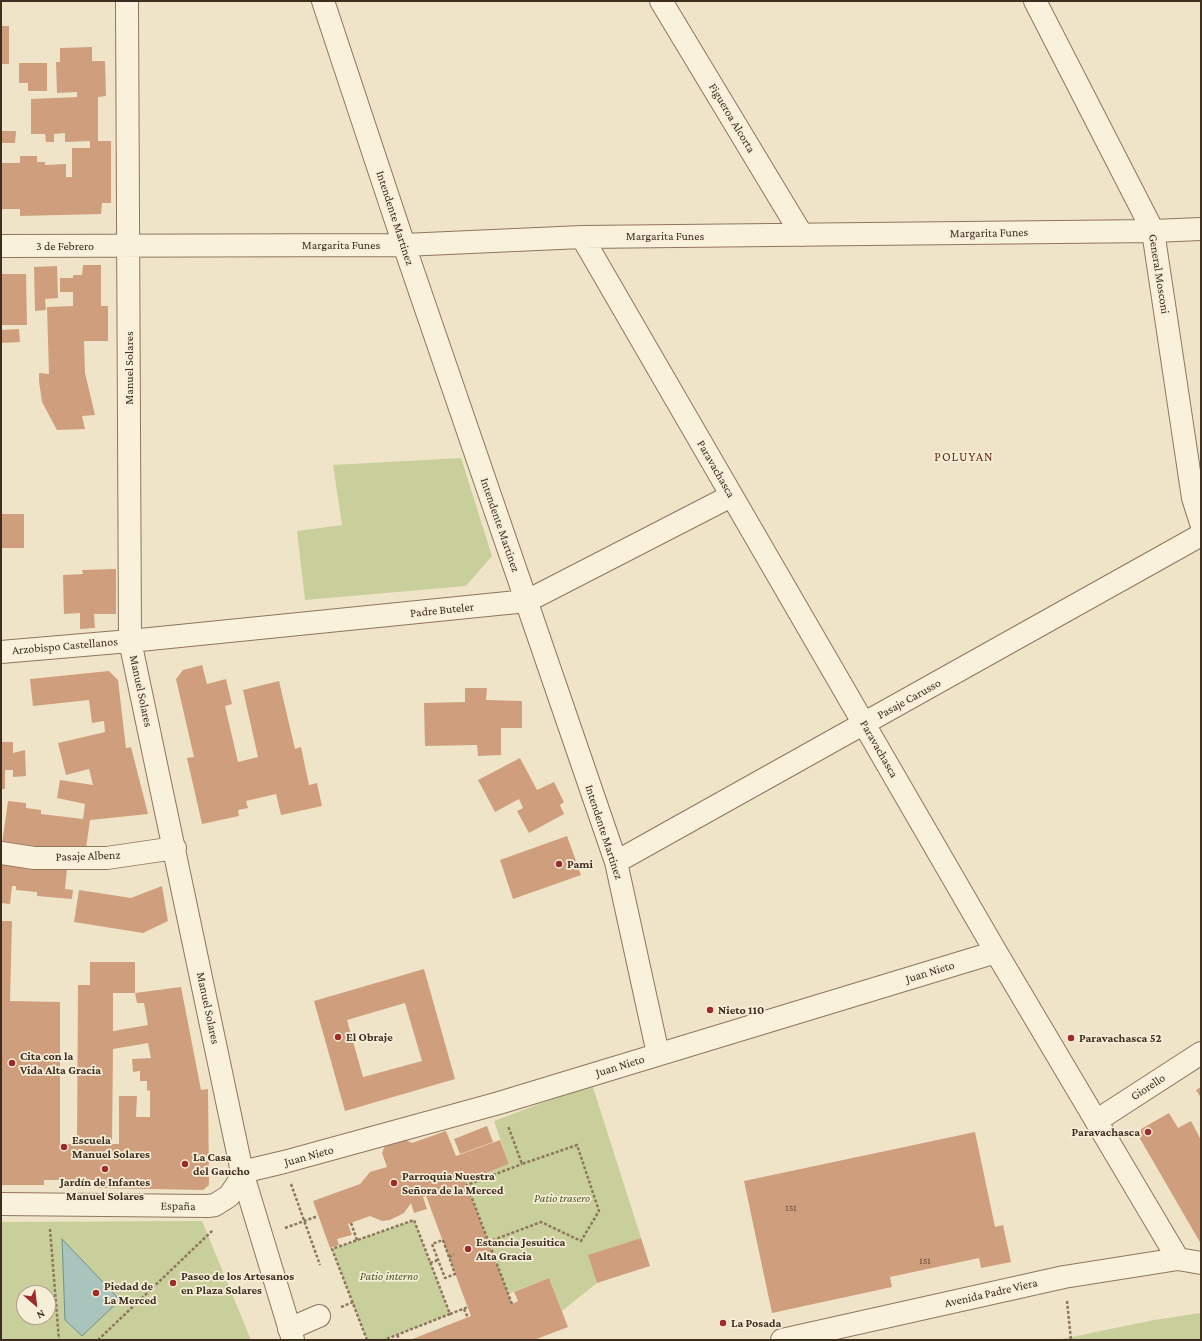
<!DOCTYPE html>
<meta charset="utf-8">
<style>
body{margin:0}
#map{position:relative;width:1202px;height:1341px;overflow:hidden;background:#f0e4c8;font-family:"Crimson Pro",serif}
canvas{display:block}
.frame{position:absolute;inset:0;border:2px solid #3d2e20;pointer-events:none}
.north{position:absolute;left:16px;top:1285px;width:40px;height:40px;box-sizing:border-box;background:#f7eed8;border:1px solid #ada18e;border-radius:50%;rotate:152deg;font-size:11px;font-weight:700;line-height:16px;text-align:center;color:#3d2e20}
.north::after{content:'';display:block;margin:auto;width:14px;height:18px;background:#9e2a2b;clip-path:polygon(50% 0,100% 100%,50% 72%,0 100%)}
</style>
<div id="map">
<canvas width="1202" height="1341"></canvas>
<div class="frame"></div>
<div class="north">N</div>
</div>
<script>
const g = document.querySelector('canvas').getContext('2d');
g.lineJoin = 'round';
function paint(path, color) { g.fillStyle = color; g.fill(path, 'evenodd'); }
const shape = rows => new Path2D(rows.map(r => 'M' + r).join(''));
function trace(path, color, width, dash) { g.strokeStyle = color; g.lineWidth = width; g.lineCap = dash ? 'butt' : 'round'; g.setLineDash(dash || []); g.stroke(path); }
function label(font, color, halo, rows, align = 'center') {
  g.font = font + ' "Crimson Pro",serif'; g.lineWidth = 3.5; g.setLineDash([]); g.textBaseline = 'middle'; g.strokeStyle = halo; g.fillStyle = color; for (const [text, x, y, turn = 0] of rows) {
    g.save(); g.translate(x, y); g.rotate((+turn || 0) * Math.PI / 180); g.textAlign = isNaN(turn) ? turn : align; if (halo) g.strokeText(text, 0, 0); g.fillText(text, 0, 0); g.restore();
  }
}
const green = shape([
 [461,458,492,556,466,586,305,600,297,531,342,525,333,465],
 [592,1084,641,1238,589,1255,597,1283,562,1311,549,1278,508,1294,466,1181,509,1164,494,1121],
 [414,1220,450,1314,384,1340,367,1340,332,1249],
 [202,1221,251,1340,1,1340,1,1222],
 [24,1293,48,1293,48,1317,24,1317],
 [1201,1313,1201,1340,1057,1340,1154,1320]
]);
const water = shape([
 [62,1239,120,1300,82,1336,65,1320,62,1239]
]);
const building = shape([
 [1,26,9,26,9,64,1,64],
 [92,47,92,61,105,61,106,96,98,97,98,141,111,141,111,203,102,203,101,214,20,216,20,209,1,209,1,163,20,163,20,156,37,156,37,162,45,162,45,165,66,164,66,177,72,177,72,148,90,148,90,141,65,142,65,133,54,134,54,142,46,142,45,134,31,134,31,99,77,97,77,92,57,93,56,62,60,62,60,48],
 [19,63,47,63,47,91,28,91,28,83,19,83],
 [1,131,16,131,15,143,1,143],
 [83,265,101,265,101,306,108,306,108,341,84,341,85,373,95,415,82,416,85,429,57,430,42,402,39,381,39,373,49,374,47,307,73,306,73,292,60,292,60,278,73,278,73,275,82,275],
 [57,266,58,298,45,299,46,310,35,311,34,267],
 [1,274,26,274,27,325,1,325],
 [19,329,20,342,1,343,1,330],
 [1,514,24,514,24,548,1,548],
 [116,569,116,614,94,614,95,628,80,629,80,613,64,614,63,575,83,574,82,570],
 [202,665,207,684,226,679,232,704,225,706,238,762,258,757,243,690,279,681,295,749,301,747,309,785,317,783,322,806,281,815,276,794,246,801,248,808,238,810,239,816,202,824,187,758,194,757,176,679,183,670],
 [109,671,118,680,126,748,131,747,148,814,90,820,85,856,2,844,8,801,26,803,26,808,41,810,41,814,83,819,85,804,57,798,60,780,93,785,89,769,66,775,58,743,105,732,104,721,92,723,89,700,33,706,30,679],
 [465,688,487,688,486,700,522,701,522,728,501,728,501,755,478,756,477,745,425,746,424,703,465,702],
 [1,742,13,742,13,753,25,750,26,776,13,777,13,770,5,770,5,789,1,789],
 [520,758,537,790,554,782,564,802,560,805,564,814,529,833,517,811,523,808,519,799,495,812,478,780],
 [567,836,581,875,513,899,500,860],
 [1,861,67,869,65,889,73,890,72,899,37,896,37,892,16,890,16,886,12,886,10,904,1,903],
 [162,886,168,921,143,933,74,922,79,890,131,898],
 [1,921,12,921,10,1001,60,1002,60,1144,77,1144,78,985,90,985,90,962,135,962,135,993,181,987,201,1090,208,1089,209,1185,203,1190,95,1188,95,1180,44,1180,44,1185,1,1185],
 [113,993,135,993,137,1003,144,1003,148,1025,113,1031],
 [148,1043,151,1058,132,1059,133,1072,140,1071,140,1081,147,1081,147,1091,150,1090,150,1117,136,1117,137,1096,119,1096,119,1144,112,1144,113,1049],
 [424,969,455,1079,345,1111,314,1001],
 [405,1003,422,1061,363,1077,347,1020],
 [1201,1087,1201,1098,1196,1090],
 [1169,1113,1178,1128,1191,1121,1201,1140,1201,1244,1139,1137,1141,1129],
 [487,1126,493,1142,460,1154,454,1139],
 [446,1131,456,1156,500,1140,509,1164,466,1181,469,1191,512,1304,518,1301,514,1292,549,1278,568,1327,534,1340,410,1340,471,1316,426,1196,423,1197,427,1209,414,1213,411,1203,404,1213,390,1220,382,1221,370,1216,348,1224,352,1235,337,1239,339,1245,330,1248,313,1201,360,1184,370,1172,387,1167,382,1153,386,1143,402,1138,412,1143],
 [975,1132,995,1227,1003,1225,1011,1262,981,1268,979,1258,890,1277,892,1287,772,1313,744,1181],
 [641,1238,650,1266,597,1283,588,1255]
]);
const path = shape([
 [291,1184,320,1265],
 [351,1223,357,1240],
 [285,1228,318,1216],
 [50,1229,59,1340],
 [443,1240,455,1274,445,1278,432,1244,443,1240],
 [488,1242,541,1222,581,1241,599,1211,577,1145,522,1164,508,1126],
 [449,1257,454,1254],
 [430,1263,438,1260],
 [1067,1301,1071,1340],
 [512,1304,467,1185,522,1164],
 [341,1307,353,1302],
 [464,1309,468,1318],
 [450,1314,468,1307],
 [397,1335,400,1340],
 [98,1340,213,1230],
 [367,1340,332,1249,414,1220,450,1314,384,1340]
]);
const minor = shape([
 [127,1,130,641,242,1172,293,1340],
 [323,1,404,245,616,862,658,1054],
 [661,1,802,235],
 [1035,1,1153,231,1193,498,1201,523],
 [582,237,996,952,1178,1259],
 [1,246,404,245,582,237,1153,231,1201,229],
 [1,652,130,641,527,601,731,496],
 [1,853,34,858,107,858,175,848],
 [616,862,1201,535],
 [1096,1121,1201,1053],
 [242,1172,284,1162,499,1103,996,952],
 [1,1204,208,1206,215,1205,229,1196,238,1183,242,1172],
 [289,1329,319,1316],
 [782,1340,1064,1277,1178,1259,1201,1263]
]);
const markers = [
 [559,864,4,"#9e2a2b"],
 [710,1010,4,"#9e2a2b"],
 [338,1037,4,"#9e2a2b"],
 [1071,1038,4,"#9e2a2b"],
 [12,1063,4,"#9e2a2b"],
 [1148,1132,4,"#9e2a2b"],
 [64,1147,4,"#9e2a2b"],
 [185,1164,4,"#9e2a2b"],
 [105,1169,4,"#9e2a2b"],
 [394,1183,4,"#9e2a2b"],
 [468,1249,4,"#9e2a2b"],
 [173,1283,4,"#9e2a2b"],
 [96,1293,4,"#9e2a2b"],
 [723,1323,4,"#9e2a2b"]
];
const numberNames = [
 ["151",791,1208],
 ["151",925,1261]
];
const streetNames = [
 ["Figueroa Alcorta",732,118,59],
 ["Intendente Martinez",395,218,72],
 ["Margarita Funes",989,233,-1],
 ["Margarita Funes",665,236],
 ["Margarita Funes",341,245],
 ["3 de Febrero",65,246],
 ["General Mosconi",1159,274,81],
 ["Manuel Solares",129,368,-90],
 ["Paravachasca",716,469,60],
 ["Intendente Martinez",500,525,71],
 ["Padre Buteler",442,610,-6],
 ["Arzobispo Castellanos",65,646,-5],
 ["Manuel Solares",141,691,78],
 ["Pasaje Carusso",909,699,-29],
 ["Paravachasca",879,749,60],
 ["Intendente Martinez",604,832,72],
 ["Pasaje Albenz",88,856,-2],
 ["Juan Nieto",930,972,-17],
 ["Manuel Solares",208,1008,78],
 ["Juan Nieto",620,1066,-17],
 ["Giorello",1148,1087,-33],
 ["Juan Nieto",309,1156,-15],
 ["España",178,1206,1],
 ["Avenida Padre Viera",991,1293,-13]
];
const poiNames = [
 ["Pami",567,864],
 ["Nieto 110",718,1010],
 ["El Obraje",346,1037],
 ["Paravachasca 52",1079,1038],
 ["Cita con la",20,1056],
 ["Vida Alta Gracia",20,1070],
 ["Paravachasca",1140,1132,"right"],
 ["Escuela",72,1140],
 ["Manuel Solares",72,1154],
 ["La Casa",193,1157],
 ["del Gaucho",193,1171],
 ["Parroquia Nuestra",402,1176],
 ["Señora de la Merced",402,1190],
 ["Jardín de Infantes",105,1182,"center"],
 ["Manuel Solares",105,1196,"center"],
 ["Estancia Jesuitica",476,1242],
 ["Alta Gracia",476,1256],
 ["Paseo de los Artesanos",181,1276],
 ["en Plaza Solares",181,1290],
 ["Piedad de",104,1286],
 ["La Merced",104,1300],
 ["La Posada",731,1323]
];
const parkNames = [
 ["Patio trasero",562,1198],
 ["Patio interno",389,1276]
];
const neighbourhoodNames = [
 ["POLUYAN",964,457]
];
paint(green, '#c9cf9b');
paint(water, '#a9c4bc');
trace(water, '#6f938a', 1);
paint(building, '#cf9f7d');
trace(minor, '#8d765c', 24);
trace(path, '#8d765c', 2.5, [3, 2]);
trace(minor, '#faf1dc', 22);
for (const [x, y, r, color] of markers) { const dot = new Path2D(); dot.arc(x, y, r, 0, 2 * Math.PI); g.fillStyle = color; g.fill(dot); trace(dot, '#f7eed8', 1.5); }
label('10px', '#624a37', null, numberNames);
label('12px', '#3d2e20', '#f7eed8', streetNames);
label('bold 12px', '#3d2e20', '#f7eed8', poiNames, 'left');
label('italic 12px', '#4d5a26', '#f7eed8', parkNames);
g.letterSpacing = '1px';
label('13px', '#6b2e1e', '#f7eed8', neighbourhoodNames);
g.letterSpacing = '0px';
</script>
